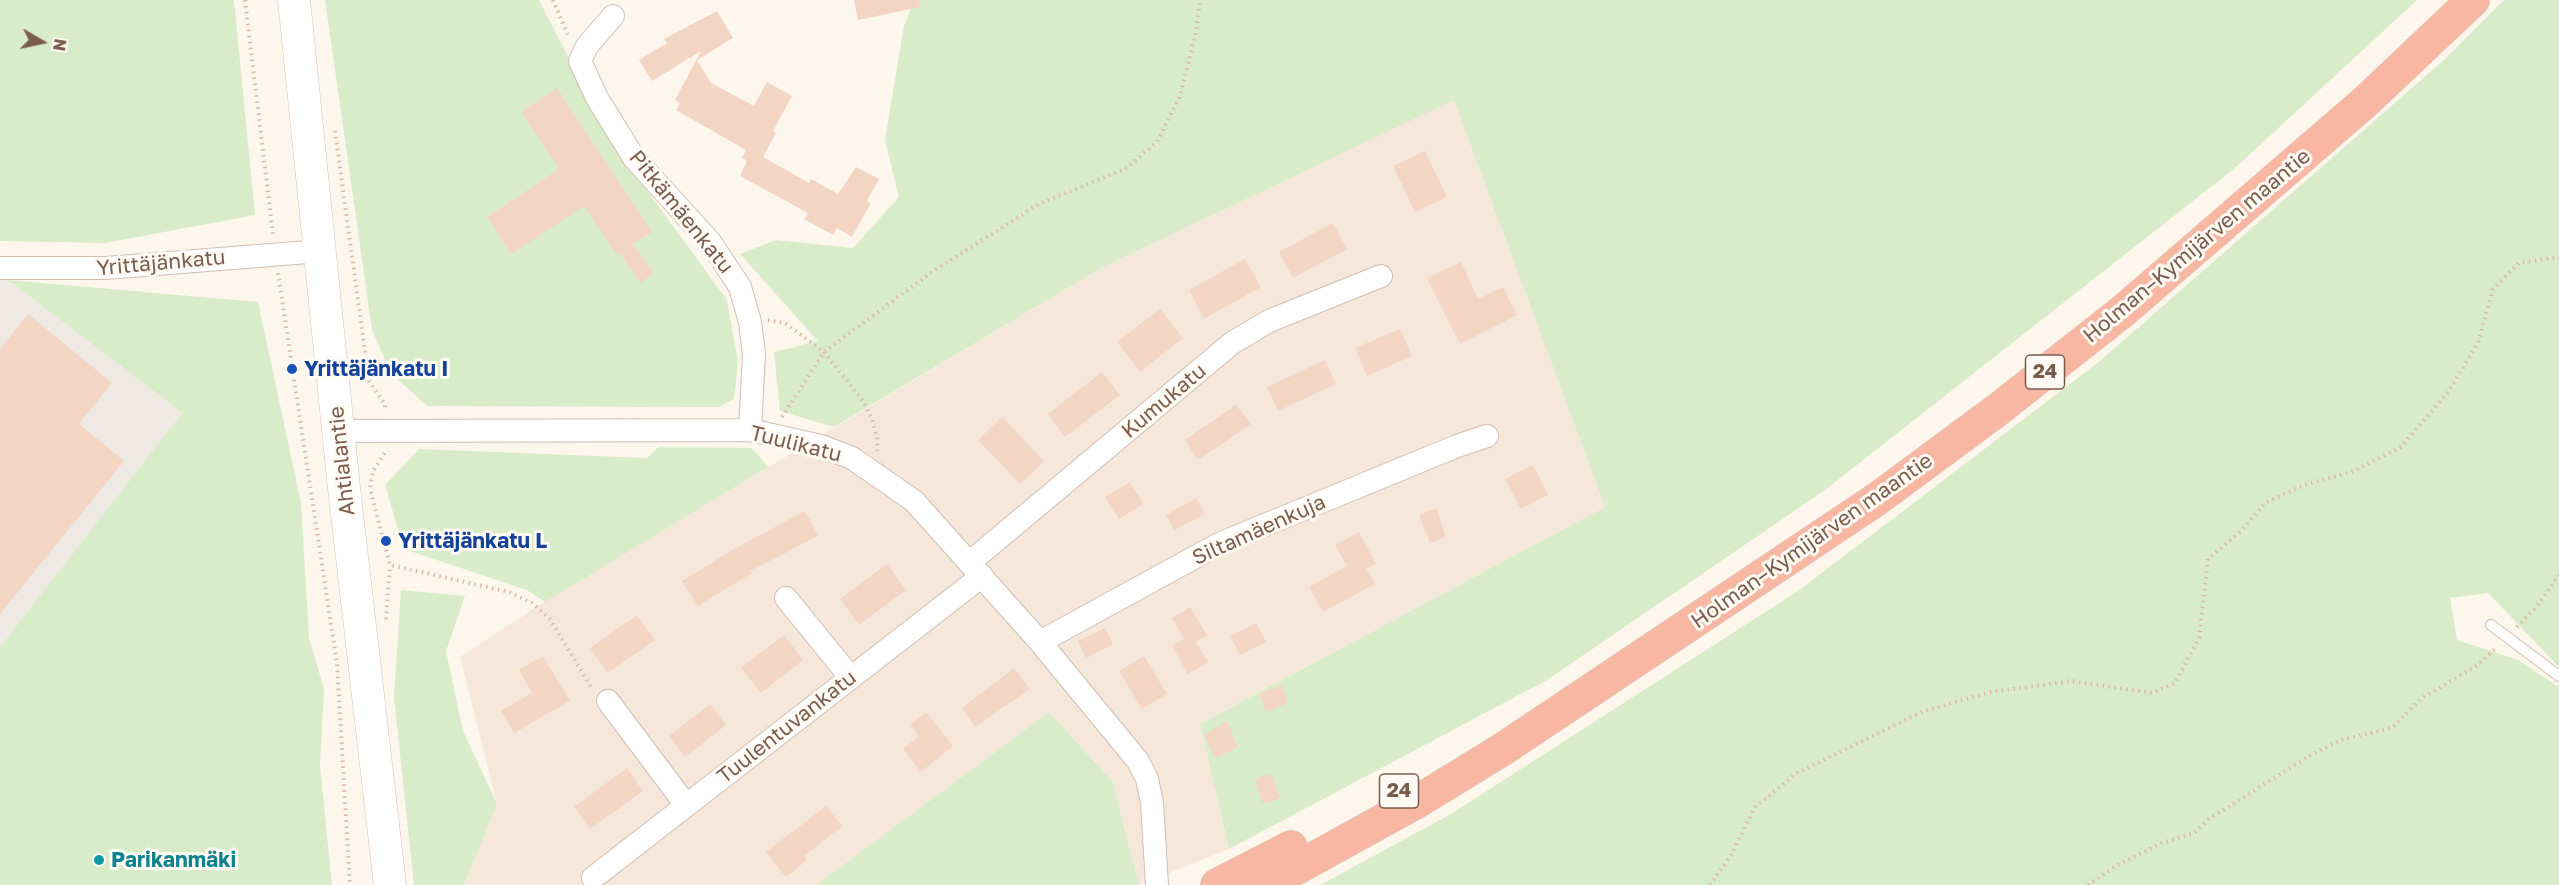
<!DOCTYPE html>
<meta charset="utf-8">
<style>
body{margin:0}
#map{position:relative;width:2559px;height:885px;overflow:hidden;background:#fdf6ec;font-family:"Golos Text",sans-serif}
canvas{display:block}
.north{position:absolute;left:12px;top:12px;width:60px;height:60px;-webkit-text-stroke:4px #fffaf3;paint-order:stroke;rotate:99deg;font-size:16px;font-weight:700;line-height:24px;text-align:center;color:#7a5c4d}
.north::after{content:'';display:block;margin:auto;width:21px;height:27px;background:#7a5c4d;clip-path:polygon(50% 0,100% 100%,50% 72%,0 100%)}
</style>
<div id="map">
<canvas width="2559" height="885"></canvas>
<div class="north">N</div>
</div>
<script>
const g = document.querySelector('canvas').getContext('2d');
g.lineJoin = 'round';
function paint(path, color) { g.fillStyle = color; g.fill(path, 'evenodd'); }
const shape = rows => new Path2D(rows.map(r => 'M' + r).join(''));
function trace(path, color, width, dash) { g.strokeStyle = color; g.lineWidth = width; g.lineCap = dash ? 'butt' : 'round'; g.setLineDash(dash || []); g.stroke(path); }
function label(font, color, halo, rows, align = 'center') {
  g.font = font + ' "Golos Text",sans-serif'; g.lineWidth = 6; g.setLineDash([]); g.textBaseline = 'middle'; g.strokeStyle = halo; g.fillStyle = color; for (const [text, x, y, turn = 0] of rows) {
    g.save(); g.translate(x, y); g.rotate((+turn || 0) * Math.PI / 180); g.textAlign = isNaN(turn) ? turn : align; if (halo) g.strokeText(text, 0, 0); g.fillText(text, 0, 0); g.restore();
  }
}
const residential = shape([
 [1454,99,1605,507,1200,724,1229,849,1139,885,1113,782,1049,712,816,885,464,885,497,804,460,657,553,596,1103,267]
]);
const industrial = shape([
 [0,279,8,280,182,413,0,647]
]);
const green = shape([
 [0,0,234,0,255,215,105,243,0,241],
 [325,0,539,0,614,145,727,300,738,362,734,399,719,407,427,406,391,373,372,330],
 [915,0,2417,0,2235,168,1825,490,1547,680,1229,849,1200,724,1605,507,1454,100,1103,267,834,427,780,411,774,352,818,341,740,254,776,240,853,248,899,197,885,140,904,26],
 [2504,0,2559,0,2559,667,2488,593,2450,598,2457,640,2518,660,2559,687,2559,885,1320,885,1451,814,1798,591,2100,361,2444,60],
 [8,280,258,302,301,503,309,638,324,689,320,766,332,885,0,885,0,647,182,413],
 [658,447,752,448,768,467,545,602,527,590,404,549,385,485,419,449,647,458],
 [401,590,465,596,446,651,463,731,497,804,464,885,414,885,394,697],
 [1049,712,1113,782,1139,885,816,885]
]);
const building = shape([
 [854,0,919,0,920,7,858,20],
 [717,11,733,38,697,60,711,83,754,106,767,82,792,96,773,131,776,133,763,157,809,183,811,179,838,194,856,167,879,179,867,201,871,203,852,237,837,228,833,235,804,219,808,213,740,176,747,161,742,158,746,150,676,110,680,103,675,100,701,51,652,81,639,60,667,43,664,39],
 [557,88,652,232,633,244,654,273,640,283,620,253,617,255,584,206,511,254,487,217,559,169,521,112],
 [1425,151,1447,197,1415,212,1393,166],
 [1333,223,1347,249,1293,278,1279,252],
 [1245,259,1261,287,1204,319,1189,290],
 [1461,262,1478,299,1503,287,1517,315,1460,344,1427,278],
 [1160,309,1183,338,1140,372,1117,342],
 [28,314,112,383,79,424,124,461,0,614,0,349],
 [1400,329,1412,356,1367,376,1355,348],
 [1325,360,1336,384,1278,411,1267,387],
 [1102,372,1120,395,1065,437,1048,414],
 [1236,405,1251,424,1198,460,1185,440],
 [1002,417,1044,461,1020,484,978,440],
 [1533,465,1548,495,1521,509,1505,479],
 [1130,482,1143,504,1119,519,1105,497],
 [1196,498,1205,514,1174,530,1166,515],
 [1436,508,1446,537,1430,543,1419,515],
 [805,511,818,536,750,571,752,573,698,606,682,581,736,548],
 [1359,532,1376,564,1366,569,1375,584,1323,612,1309,587,1347,566,1335,545],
 [887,564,906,590,859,625,840,599],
 [1190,607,1207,635,1196,642,1208,662,1188,674,1172,646,1184,639,1172,618],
 [637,615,655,640,608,673,590,648],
 [1256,623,1266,642,1240,655,1230,636],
 [1105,628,1113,644,1086,658,1078,641],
 [784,635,803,660,761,693,741,668],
 [543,656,570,701,514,733,501,711,532,693,519,670],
 [1144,656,1167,694,1142,709,1119,671],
 [1014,668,1030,689,975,727,962,708],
 [1281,685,1288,703,1266,712,1259,694],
 [710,704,726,725,685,757,669,736],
 [926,712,953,746,921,772,903,749,919,736,910,725],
 [1227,721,1238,747,1215,758,1204,735],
 [627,768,643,791,590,829,574,807],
 [1271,773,1280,798,1263,804,1255,779],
 [826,806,842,826,804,856,807,860,786,877,766,852]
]);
const path = shape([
 [245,0,273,235],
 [553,0,569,38],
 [335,131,369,381,385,404,385,411],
 [278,273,337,664,350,885],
 [768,320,785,323,824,352,863,401,872,419,877,438,877,451],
 [782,417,824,352,929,274,1039,204,1127,168,1157,142,1180,96,1196,32,1200,0],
 [370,487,373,471,386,451],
 [371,492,390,565,509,592,532,603,550,619,593,690],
 [386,619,390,565],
 [2517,627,2537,606,2559,575],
 [1710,885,1731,855,1755,807,1797,773,1924,711,1991,692,2071,681,2153,693,2175,683,2199,638,2208,559,2240,532,2265,503,2304,485,2354,471,2401,447,2448,392,2478,343,2493,289,2519,263,2559,257],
 [2088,885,2114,867,2162,843,2194,833,2209,819,2309,756,2344,739,2392,728,2421,699,2479,664,2497,647]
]);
const lane = shape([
 [2491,625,2559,676]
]);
const street = shape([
 [613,16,587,46,580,61,597,98,634,158,711,243,740,287,750,322,754,354,750,430],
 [0,268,106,268,321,251],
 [339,431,750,430,821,446,852,458,914,501,1040,642,1138,761,1147,779,1152,803,1157,885],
 [969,563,1232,343,1269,321,1381,276],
 [786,598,851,678],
 [1040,642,1219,544,1457,446,1487,436],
 [608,701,686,805],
 [593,878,982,576]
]);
const secondary = shape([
 [294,0,344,488,390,885]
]);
const highway = shape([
 [1217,885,1291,847],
 [1266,885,1420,800,1503,749,1877,499,1996,411,2123,311,2365,102,2473,0]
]);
const markers = [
 [292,369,6,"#1a4fb4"],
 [386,541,6,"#1a4fb4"],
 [99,860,6,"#0f9aa8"]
];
const shields = [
 [2045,372,39],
 [1399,791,39]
];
const shieldNames = [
 ["24",2045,372],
 ["24",1399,791]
];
const streetNames = [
 ["Pitkämäenkatu",681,212,51],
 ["Holman–Kymijärven maantie",2197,246,-40],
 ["Yrittäjänkatu",161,263,-5],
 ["Kumukatu",1164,401,-40],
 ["Tuulikatu",796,444,14],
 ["Ahtialantie",342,461,-96],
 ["Siltamäenkuja",1259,530,-24],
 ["Holman–Kymijärven maantie",1812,541,-35],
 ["Tuulentuvankatu",787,727,-38]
];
const transitNames = [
 ["Yrittäjänkatu I",304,369],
 ["Yrittäjänkatu L",398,541]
];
const cultureNames = [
 ["Parikanmäki",111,860]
];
paint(residential, '#f5e8da');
paint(industrial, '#efe9e4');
paint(green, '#d8ecc9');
paint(building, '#f3d5c3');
trace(lane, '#d1beb0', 12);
trace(street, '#d1beb0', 24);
trace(secondary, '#d6c0b0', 33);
trace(highway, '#dad1cd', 34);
trace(path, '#d9b8a5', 4, [1.5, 4.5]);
trace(lane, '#fff', 10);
trace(street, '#fff', 22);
trace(secondary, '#fff', 32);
trace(highway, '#f7b7a3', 33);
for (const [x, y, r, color] of markers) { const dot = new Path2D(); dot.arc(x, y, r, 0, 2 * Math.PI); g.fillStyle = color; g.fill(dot); trace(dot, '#fffaf3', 2); }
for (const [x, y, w] of shields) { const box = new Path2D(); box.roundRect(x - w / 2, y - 17, w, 34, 4.5); g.fillStyle = '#fffaf3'; g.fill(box); trace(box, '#7a5c4d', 1.5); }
label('bold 20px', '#7a5c4d', null, shieldNames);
label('21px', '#7a5c4d', '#fffaf3', streetNames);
label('bold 21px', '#164399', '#fffaf3', transitNames, 'left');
label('bold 21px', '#0d838f', '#fffaf3', cultureNames, 'left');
</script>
